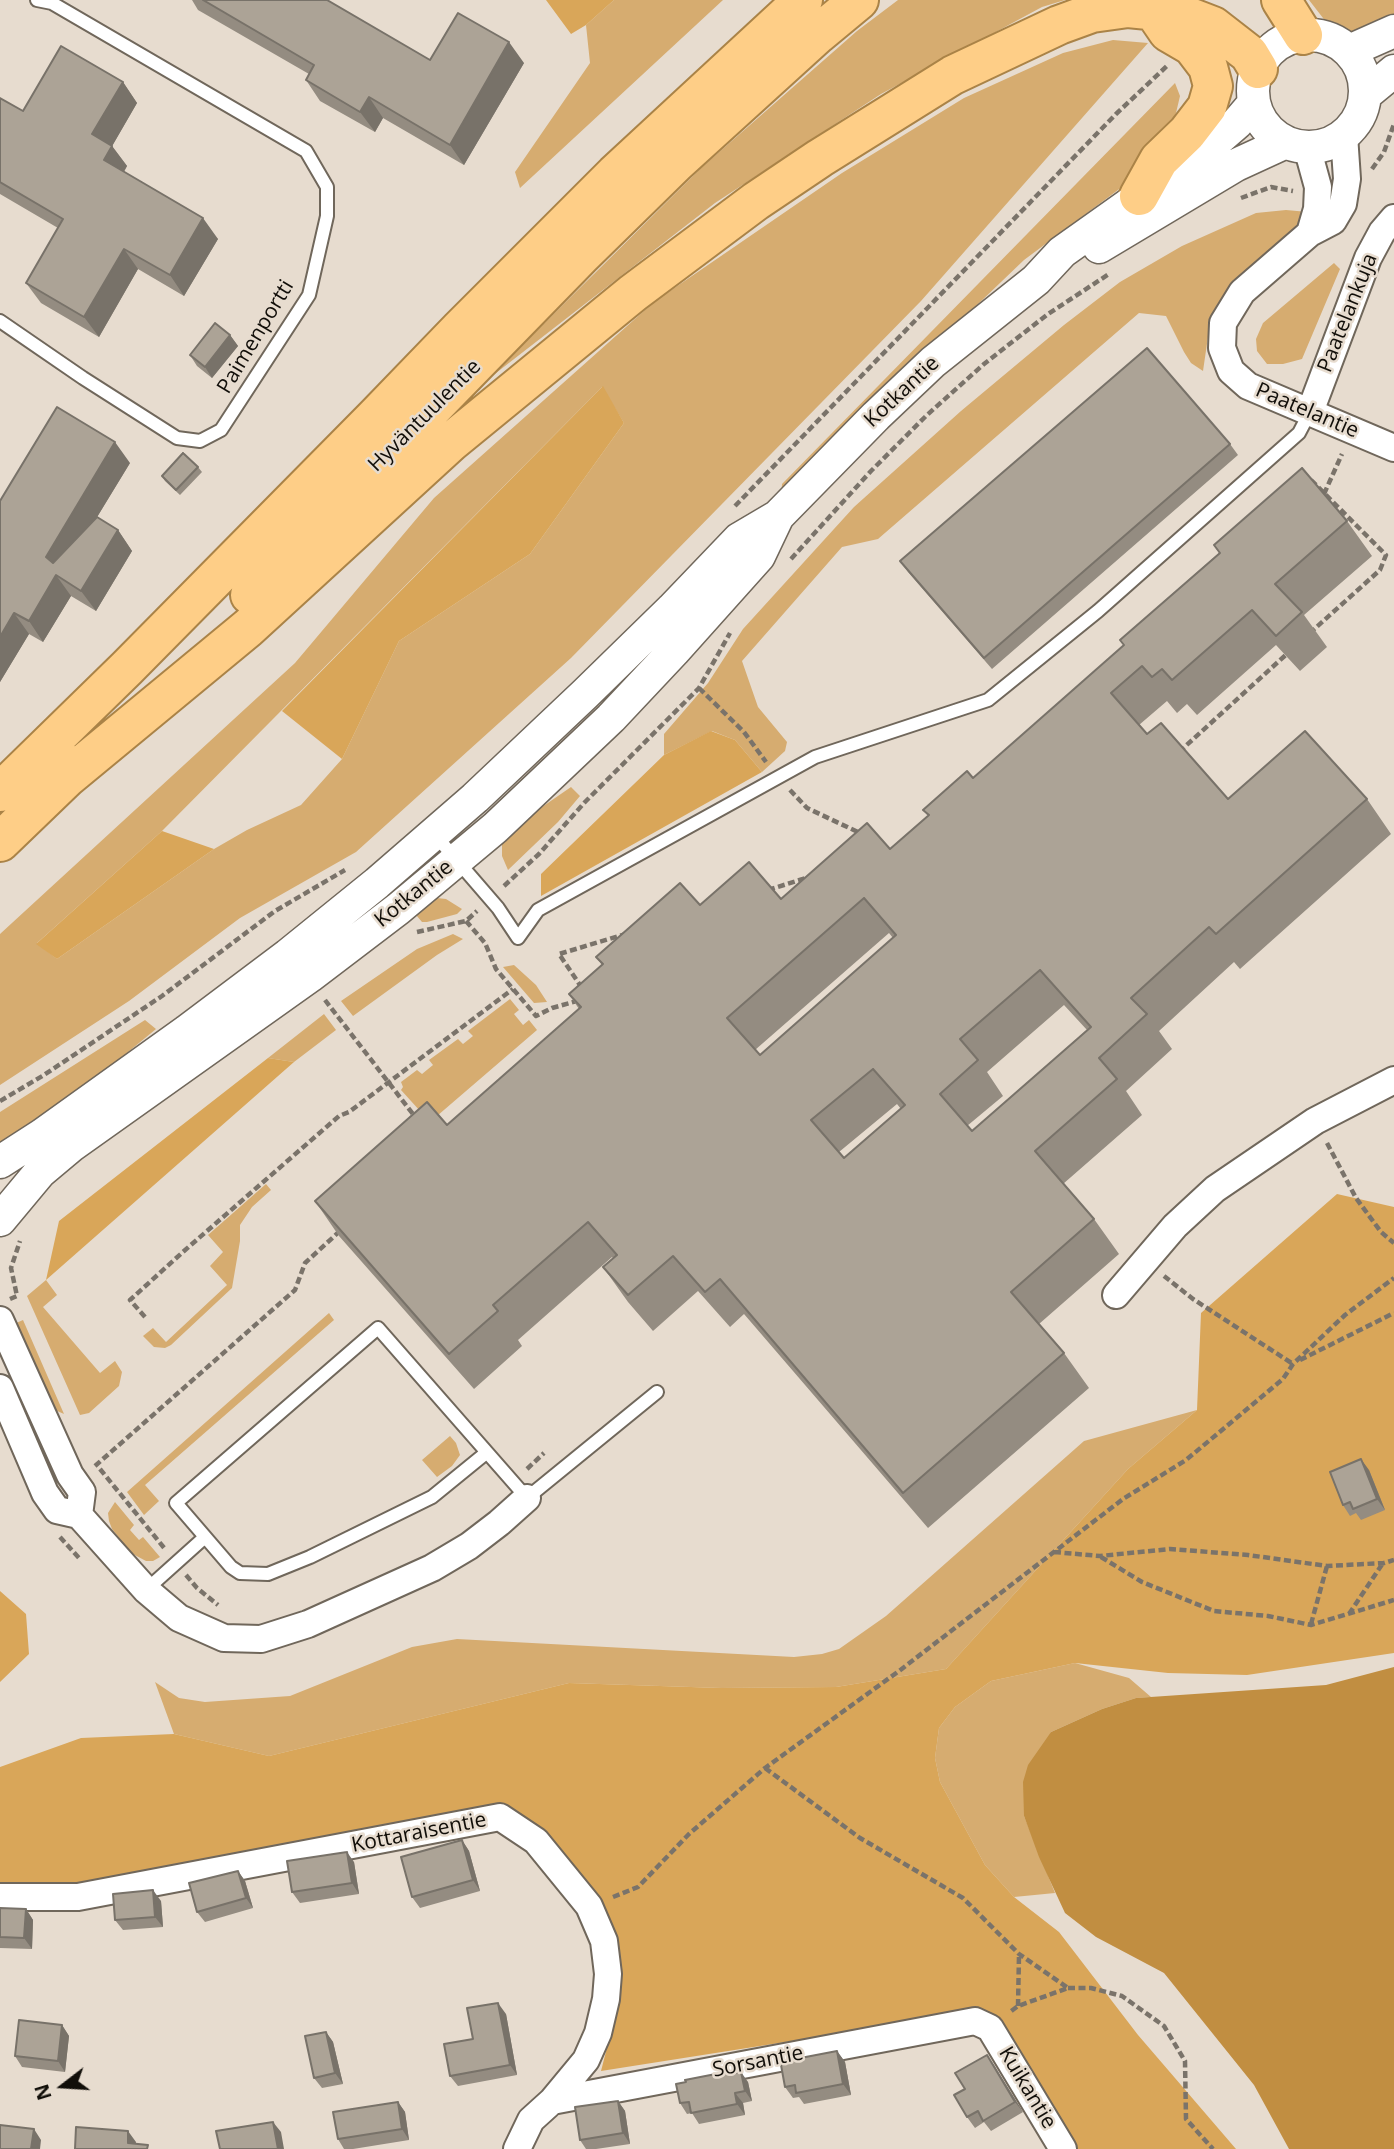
<!DOCTYPE html>
<meta charset="utf-8">
<style>
body{margin:0}
#map{position:relative;width:1394px;height:2149px;overflow:hidden;background:#e7dccf;font-family:"Open Sans",sans-serif}
canvas{display:block}
.north{position:absolute;left:28px;top:2051px;width:70px;height:70px;-webkit-text-stroke:5px #e7dccf;paint-order:stroke;rotate:253deg;font-size:19px;font-weight:700;line-height:28px;text-align:center;color:#110e09}
.north::after{content:'';display:block;margin:auto;width:24px;height:32px;background:#110e09;clip-path:polygon(50% 0,100% 100%,50% 72%,0 100%)}
</style>
<div id="map">
<canvas width="1394" height="2149"></canvas>
<div class="north">N</div>
</div>
<script>
const g = document.querySelector('canvas').getContext('2d');
g.lineJoin = 'round';
function paint(path, color) { g.fillStyle = color; g.fill(path, 'evenodd'); }
const shape = rows => new Path2D(rows.map(r => 'M' + r).join(''));
function trace(path, color, width, dash) { g.strokeStyle = color; g.lineWidth = width; g.lineCap = dash ? 'butt' : 'round'; g.setLineDash(dash || []); g.stroke(path); }
function label(font, color, halo, rows, align = 'center') {
  g.font = font + ' "Open Sans",sans-serif'; g.lineWidth = 5; g.setLineDash([]); g.textBaseline = 'middle'; g.strokeStyle = halo; g.fillStyle = color; for (const [text, x, y, turn = 0] of rows) {
    g.save(); g.translate(x, y); g.rotate((+turn || 0) * Math.PI / 180); g.textAlign = isNaN(turn) ? turn : align; if (halo) g.strokeText(text, 0, 0); g.fillText(text, 0, 0); g.restore();
  }
}
const green = shape([
 [614,0,723,0,520,188,515,172,590,63,586,25],
 [898,0,1065,0,1042,7,881,94,715,203,487,380,701,168,857,31],
 [1309,0,1394,0,1394,21,1353,36,1330,27],
 [1113,40,1148,43,921,301,571,658,356,852,240,918,129,1001,0,1085,0,934,295,663,434,498,654,302,842,173,964,98,1063,53],
 [602,387,624,423,530,554,399,641,342,759,301,805,247,830,214,849,57,959,37,943,162,831],
 [1175,83,1180,96,1176,113,1159,148,1130,181,1024,260,883,395,781,497,782,484],
 [1286,210,1308,212,1305,230,1232,288,1209,330,1203,371,1191,363,1184,352,1166,316,1139,313,878,539,842,547,742,661,758,707,787,742,785,751,762,772,735,740,712,731,664,755,664,734,708,683,743,629,854,507,961,411,1064,325,1120,282,1182,246,1256,213],
 [1334,263,1340,269,1302,359,1283,364,1267,364,1257,351,1256,339,1263,323],
 [571,787,580,796,558,822,508,870,502,856,502,839,513,827],
 [437,898,446,899,462,909,457,914,427,922,422,922,411,909,427,899],
 [453,934,463,939,437,955,353,1016,341,1001,417,949],
 [514,965,536,985,547,1002,534,1003,503,967],
 [510,999,519,1010,514,1014,523,1025,529,1020,537,1030,430,1122,401,1090,403,1087,401,1082,417,1070,422,1074,433,1065,429,1060,458,1039,463,1044,473,1036,468,1031],
 [324,1014,336,1030,294,1062,268,1058],
 [145,1020,156,1029,71,1099,0,1147,0,1112],
 [266,1184,271,1190,252,1207,240,1225,240,1241,232,1288,171,1345,165,1348,154,1347,143,1336,153,1328,166,1342,227,1285,210,1266,223,1252,208,1235],
 [46,1280,57,1295,43,1307,100,1373,115,1361,122,1372,119,1386,89,1413,80,1415,27,1296],
 [329,1313,334,1320,145,1485,159,1501,144,1515,127,1492],
 [23,1320,64,1414,55,1410,14,1324],
 [1197,1410,1128,1469,946,1669,836,1687,721,1688,569,1683,269,1756,174,1734,155,1682,179,1698,205,1702,290,1696,412,1647,457,1639,794,1657,822,1654,839,1649,886,1616,1084,1441],
 [450,1436,456,1443,460,1455,452,1466,437,1477,422,1460],
 [115,1502,134,1525,130,1530,139,1540,143,1537,160,1557,153,1561,146,1561,131,1553,112,1529,109,1521,108,1513],
 [1075,1663,1129,1678,1151,1697,1136,1698,1102,1709,1051,1732,1024,1816,1055,1893,1014,1897,985,1865,940,1782,935,1758,939,1728,955,1707,991,1681]
]);
const forest = shape([
 [546,0,614,0,586,25,571,34],
 [603,386,624,423,530,554,399,641,342,759,282,711],
 [711,731,735,740,762,772,541,896,541,874,664,755],
 [162,831,214,849,57,959,36,944],
 [268,1058,294,1062,46,1280,59,1221],
 [1337,1194,1394,1207,1394,1653,1247,1675,1168,1673,1075,1663,991,1681,955,1707,939,1728,935,1758,940,1782,985,1865,1014,1897,1059,1932,1138,2035,1236,2149,1075,2149,976,2012,601,2071,610,2036,615,1944,588,1883,546,1832,506,1807,82,1886,0,1886,0,1767,81,1738,174,1734,269,1756,569,1683,721,1688,836,1687,946,1669,1128,1469,1197,1410,1201,1313],
 [0,1591,26,1614,29,1654,0,1682]
]);
const water = shape([
 [1394,1667,1394,2149,1289,2149,1254,2085,1164,1973,1096,1937,1065,1913,1039,1857,1024,1816,1023,1782,1028,1765,1051,1732,1102,1709,1136,1698,1326,1685]
]);
const path = shape([
 [1372,169,1384,152,1394,124],
 [1241,198,1271,187,1293,191],
 [1311,480,1386,555,1380,570,1311,632],
 [1324,494,1342,454],
 [735,506,1116,114,1168,65],
 [791,559,871,471,927,415,984,364,1048,314,1109,274],
 [699,688,744,732,766,762],
 [1179,752,1289,652],
 [790,790,807,808,862,834],
 [504,886,539,854,585,802,699,688,730,633],
 [768,890,806,878],
 [466,921,485,943,496,969,536,1016,552,1008,577,1001],
 [417,932,466,921,477,911],
 [582,988,559,954,626,934],
 [325,1000,416,1118],
 [0,1101,44,1075,162,996,275,911,345,870],
 [1327,1143,1356,1198,1381,1232,1394,1243],
 [1164,1276,1193,1299,1293,1364],
 [10,1299,17,1296,11,1268,20,1241],
 [145,1317,130,1300,184,1251,339,1116,349,1112,513,989],
 [1300,1360,1394,1313],
 [95,1466,295,1290,305,1263,341,1230],
 [100,1469,165,1549],
 [527,1469,544,1453],
 [60,1537,79,1558],
 [1054,1552,1100,1556,1170,1549,1248,1555,1327,1566,1384,1563,1394,1560],
 [1101,1557,1142,1582,1214,1611,1268,1616,1311,1625,1394,1600],
 [186,1575,197,1588,218,1605],
 [1349,1614,1383,1563],
 [1311,1624,1327,1566],
 [765,1768,860,1838,963,1898,1019,1954,1068,1988,1018,2006,1010,2012],
 [613,1897,638,1887,689,1834,765,1768,899,1671,1123,1499,1186,1460,1283,1379,1293,1364,1345,1315,1394,1278],
 [1068,1988,1091,1988,1122,1996,1164,2026,1185,2061,1186,2119,1213,2149],
 [1018,2006,1019,1955]
]);
const service = shape([
 [0,321,83,378,177,438,200,441,221,430,309,295,327,216,327,187,306,151,52,3,37,0],
 [435,835,498,908,518,938,538,910,815,757,988,700,1098,611,1299,433,1310,412],
 [486,1453,432,1497,310,1557,268,1574,240,1573,231,1567,176,1503,378,1328,527,1498,657,1392],
 [146,1590,205,1537]
]);
const minor = shape([
 [1344,135,1347,179,1343,204,1333,221,1310,233,1242,292,1223,323,1222,348,1231,371,1248,386,1394,448],
 [1307,147,1318,187,1317,209,1310,233],
 [1310,412,1368,258,1382,232,1394,218],
 [1116,1295,1175,1226,1215,1189,1315,1121,1394,1080],
 [0,1320,70,1475,82,1492,79,1515],
 [0,1388,45,1493,57,1510,79,1515,146,1590,179,1618,224,1638,261,1639,308,1624,432,1568,469,1546,499,1523,527,1498],
 [0,1897,78,1897,500,1817,536,1841,589,1906,604,1941,608,1974,606,1999,598,2033,586,2060,552,2101],
 [517,2149,531,2120,552,2101,975,2021,990,2028,1063,2149]
]);
const tertiary = shape([
 '1253 91a56 56 0 1 1 112 0a56 56 0 1 1-112 0Z',
 [1349,51,1394,31],
 [1365,95,1394,71],
 [1099,247,1236,165,1286,142],
 [0,1162,42,1135,187,1031,288,955,377,883,475,798,585,694,672,609,739,539,778,516,876,416,933,362,1036,280,1062,252,1207,149,1237,123,1254,103],
 [0,1220,40,1172,71,1146,310,976,398,909,495,828,611,718,674,651,759,556,778,516]
]);
const trunk = shape([
 [1281,0,1303,35],
 [1139,196,1159,160,1187,133,1207,107,1213,86,1208,67,1192,46,1168,32,1155,13],
 [250,595,580,257,676,163,818,34,859,0],
 [64,780,248,628,451,442,633,293,756,201,820,158,953,75,1059,25,1092,13,1128,8,1179,13,1213,26,1249,54,1258,69],
 [0,792,127,668,376,416,460,329,615,174,803,0],
 [0,842,81,764]
]);
const wall = shape([
 [192,0,327,0,430,60,524,63,464,165,383,118,375,132,320,101,306,80,309,74,198,10],
 [123,82,137,103,112,146,127,166,124,172,218,239,184,296,138,269,99,337,41,303,26,283,58,228,0,194,0,98,23,111],
 [230,335,238,346,212,378,197,366,190,355],
 [1230,444,1238,455,992,669,908,572,900,561],
 [130,463,97,517,118,530,132,551,96,611,71,596,43,642,29,634,0,682,0,501],
 [198,467,202,472,180,495,165,481,162,476],
 [1347,521,1372,556,1304,615,1327,647,1300,671,1276,645,1197,715,1187,704,1177,713,1167,701,1139,725,1147,734,1228,799,1367,799,1391,834,1240,969,1234,962,1159,1031,1172,1049,1126,1091,1142,1115,1063,1184,1094,1219,1119,1254,1039,1324,1064,1353,1089,1388,928,1528,744,1314,730,1327,698,1291,653,1331,628,1302,603,1267,613,1258,612,1257,518,1340,522,1346,474,1389,339,1236,315,1201,447,1125,579,1009,569,994,602,965,596,957,700,905,781,899,890,849,928,816,923,810,973,778,1124,646,1120,640,1219,553,1214,545],
 [889,933,893,938,760,1055,755,1050],
 [1064,1005,1087,1030,972,1131,967,1126,1003,1096,987,1072],
 [897,1104,901,1109,844,1158,839,1152],
 [1369,1470,1385,1510,1361,1520,1356,1513,1350,1516,1343,1505],
 [462,1840,469,1851,480,1891,420,1908,412,1897],
 [354,1862,359,1894,300,1903,292,1892],
 [238,1871,245,1881,253,1908,205,1922,197,1912],
 [161,1901,163,1927,123,1930,115,1920],
 [0,1908,26,1909,33,1920,32,1949,0,1948],
 [506,2014,517,2075,458,2086,450,2076,473,2039],
 [62,2025,69,2036,65,2072,22,2067,15,2056],
 [326,2032,333,2042,343,2084,322,2088,314,2078],
 [837,2051,845,2062,851,2095,804,2104,799,2097,793,2098,785,2087],
 [987,2055,1023,2112,991,2131,984,2122,975,2128,967,2117,965,2089],
 [731,2071,732,2073,748,2082,752,2101,743,2103,745,2115,699,2124,692,2113,687,2114,680,2103],
 [618,2101,625,2111,630,2144,596,2149,586,2149,580,2140],
 [398,2102,405,2112,409,2140,353,2149,344,2149,338,2139]
]);
const shadedWall = shape([
 [509,42,524,63,464,165,450,145],
 [123,82,137,103,107,155,92,134],
 [369,97,383,118,375,132,360,112],
 [112,146,127,166,118,181,104,160],
 [203,218,218,239,184,296,170,275],
 [124,249,138,269,99,337,84,317],
 [230,335,238,346,212,378,205,367],
 [115,442,130,463,60,578,46,557],
 [118,530,132,551,96,611,81,591],
 [56,575,71,596,43,642,29,621],
 [14,613,29,634,0,682,0,637],
 [1361,1459,1369,1470,1385,1510,1377,1499],
 [462,1840,469,1851,480,1891,473,1880],
 [347,1852,354,1862,359,1894,352,1883],
 [238,1871,245,1881,253,1908,246,1898],
 [153,1890,161,1901,163,1927,155,1917],
 [26,1909,33,1920,32,1949,24,1938],
 [498,2003,506,2014,517,2075,510,2065],
 [62,2025,69,2036,65,2072,58,2061],
 [326,2032,333,2042,343,2084,335,2073],
 [837,2051,845,2062,851,2095,843,2084],
 [987,2055,994,2065,1023,2112,1015,2102],
 [741,2072,748,2082,752,2101,745,2091],
 [735,2093,743,2103,745,2115,737,2104],
 [618,2101,625,2111,630,2144,623,2133],
 [398,2102,405,2112,409,2140,402,2129],
 [273,2122,281,2132,284,2149,278,2149],
 [34,2129,41,2140,40,2149,31,2149],
 [128,2131,136,2142,135,2149,128,2143]
]);
const building = shape([
 [203,0,327,0,430,60,458,13,509,42,450,145,369,97,360,112,306,80,314,65,203,0],
 [61,46,123,82,92,134,112,146,104,160,203,218,170,275,124,249,84,317,26,283,63,219,0,182,0,98,23,111,61,46],
 [215,323,230,335,205,367,190,355,215,323],
 [1147,348,1230,444,984,658,900,561,1147,348],
 [57,407,115,442,46,557,53,563,97,517,118,530,81,591,56,575,29,621,14,613,0,637,0,501,57,407],
 [183,453,198,467,176,490,162,476,183,453],
 [1302,468,1347,521,1275,584,1302,612,1276,636,1252,610,1172,680,1162,669,1152,677,1142,666,1111,693,1147,734,1161,723,1228,799,1305,731,1367,799,1216,934,1209,927,1131,998,1147,1014,1099,1058,1117,1079,1035,1151,1094,1219,1011,1292,1064,1353,903,1493,720,1279,705,1292,673,1256,628,1295,603,1267,617,1255,588,1222,493,1305,498,1311,449,1354,315,1201,427,1102,447,1125,581,1007,569,994,603,964,596,957,680,883,700,905,749,862,781,899,867,823,890,849,929,815,923,810,967,771,973,778,1124,645,1120,640,1220,553,1214,545,1302,468],
 [864,898,896,935,760,1055,727,1018,864,898],
 [1040,970,1091,1027,972,1131,940,1094,978,1060,960,1039,1040,970],
 [873,1069,905,1105,844,1158,811,1120,873,1069],
 [1361,1459,1377,1499,1353,1509,1350,1502,1343,1505,1330,1472,1361,1459],
 [462,1840,473,1880,412,1897,401,1857,462,1840],
 [347,1852,352,1883,292,1892,287,1861,347,1852],
 [238,1871,246,1898,197,1912,189,1883,238,1871],
 [153,1890,155,1917,115,1920,113,1894,153,1890],
 [0,1908,26,1909,24,1938,0,1937,0,1908],
 [498,2003,510,2065,450,2076,444,2044,473,2039,467,2008,498,2003],
 [19,2020,62,2025,58,2061,15,2056,19,2020],
 [326,2032,335,2073,314,2078,305,2036,326,2032],
 [837,2051,843,2084,796,2093,795,2085,785,2087,781,2065,791,2063,790,2060,837,2051],
 [987,2055,1015,2102,983,2121,978,2111,967,2117,954,2095,965,2089,955,2073,987,2055],
 [731,2071,731,2074,741,2072,745,2091,735,2093,737,2104,691,2113,689,2102,680,2103,676,2084,686,2082,685,2080,731,2071],
 [618,2101,623,2133,580,2140,575,2107,618,2101],
 [398,2102,402,2129,338,2139,333,2112,398,2102],
 [273,2122,278,2149,220,2149,216,2131,273,2122],
 [0,2125,34,2129,31,2149,0,2149,0,2125],
 [76,2127,128,2131,128,2143,148,2145,147,2149,75,2149,76,2127]
]);
const streetNames = [
 ["Paatelankuja",1348,313,-68],
 ["Paimenportti",256,337,-59],
 ["Kotkantie",902,392,-43],
 ["Paatelantie",1307,411,23],
 ["Hyväntuulentie",425,416,-45],
 ["Kotkantie",414,894,-39],
 ["Kottaraisentie",419,1833,-11],
 ["Sorsantie",758,2062,-11],
 ["Kuikantie",1027,2088,59]
];
paint(green, '#d6ac70');
paint(forest, '#d9a659');
paint(water, '#c18e41');
trace(service, '#70675b', 16);
trace(minor, '#70675b', 30);
trace(tertiary, '#70675b', 35);
trace(trunk, '#aa8347', 42);
trace(path, '#7a736a', 4.5, [7, 3.5]);
trace(service, '#fff', 12);
trace(minor, '#fff', 26);
trace(tertiary, '#fff', 32);
trace(trunk, '#fece87', 38);
paint(wall, '#948c81');
paint(shadedWall, '#787269');
paint(building, '#aca396');
trace(building, '#787269', 2);
label('21px', '#110e09', '#e7dccf', streetNames);
</script>
